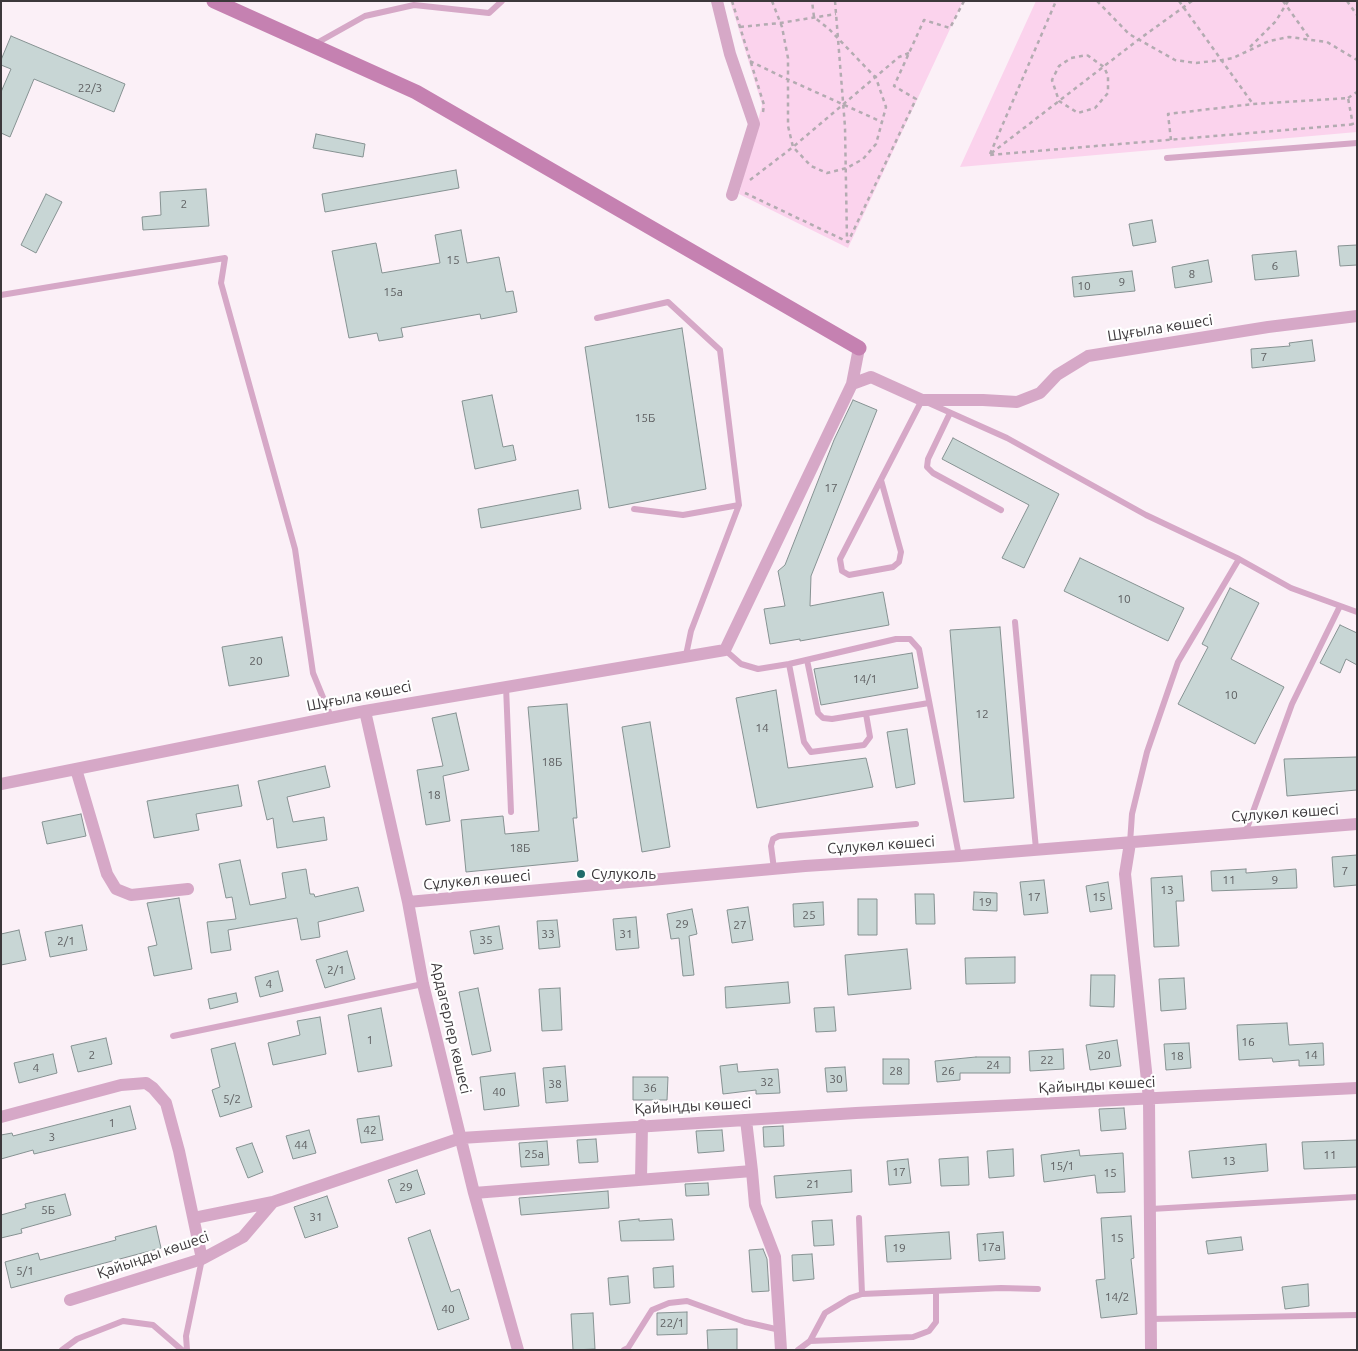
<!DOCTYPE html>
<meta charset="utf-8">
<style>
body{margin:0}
#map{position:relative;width:1358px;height:1351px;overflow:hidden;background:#fbf0f7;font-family:Ubuntu,sans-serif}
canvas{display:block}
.frame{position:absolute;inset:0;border:2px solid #3c383b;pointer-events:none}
</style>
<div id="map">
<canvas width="1358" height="1351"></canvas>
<div class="frame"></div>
</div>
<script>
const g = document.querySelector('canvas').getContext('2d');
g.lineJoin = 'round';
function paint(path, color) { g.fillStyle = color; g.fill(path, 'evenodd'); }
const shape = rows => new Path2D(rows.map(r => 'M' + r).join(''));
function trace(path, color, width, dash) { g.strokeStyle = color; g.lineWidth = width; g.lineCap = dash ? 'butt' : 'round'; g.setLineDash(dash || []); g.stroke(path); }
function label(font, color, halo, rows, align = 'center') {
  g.font = font + ' Ubuntu,sans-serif'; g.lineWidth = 4.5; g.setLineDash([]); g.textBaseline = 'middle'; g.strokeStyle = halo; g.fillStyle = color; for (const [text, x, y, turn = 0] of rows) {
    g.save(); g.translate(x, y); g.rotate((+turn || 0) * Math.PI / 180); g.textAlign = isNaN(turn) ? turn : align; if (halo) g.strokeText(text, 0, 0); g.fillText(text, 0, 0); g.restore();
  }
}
const green = shape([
 [730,1,963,1,848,248,739,194,762,105],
 [1036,1,1357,1,1357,132,960,167]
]);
const building = shape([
 [11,36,125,84,114,112,34,79,10,137,1,133,1,92,11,69,1,65,1,60,11,36],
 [316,134,365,144,363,157,313,148,316,134],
 [456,170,459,188,325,212,322,194,456,170],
 [206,189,209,226,143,230,142,217,161,215,160,192,206,189],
 [46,194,62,202,36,253,21,245,46,194],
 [1152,220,1156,242,1133,246,1129,224,1152,220],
 [461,230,467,263,499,257,506,292,513,291,517,312,481,319,480,314,401,328,403,337,379,341,377,333,349,338,332,251,376,243,382,273,440,263,435,235,461,230],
 [1357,245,1357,265,1340,266,1338,246,1357,245],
 [1296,251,1299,276,1255,280,1252,255,1296,251],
 [1208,260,1212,282,1175,288,1172,267,1208,260],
 [1132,271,1135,291,1074,297,1072,277,1132,271],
 [682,328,706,489,609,508,585,347,682,328],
 [1312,340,1315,361,1252,368,1251,349,1290,346,1289,343,1312,340],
 [492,395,503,447,513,445,516,460,475,469,462,401,492,395],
 [853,400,877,410,811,576,810,606,883,592,889,625,800,641,800,639,770,644,764,609,785,606,778,571,785,565,834,440,853,400],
 [953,438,1059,494,1024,568,1002,558,1029,505,942,459,953,438],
 [578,490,581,509,481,528,478,509,578,490],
 [1080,558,1184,608,1168,641,1064,591,1080,558],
 [1230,588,1259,603,1231,659,1284,687,1255,744,1178,704,1208,647,1202,644,1230,588],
 [1340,625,1357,633,1357,665,1346,659,1340,673,1320,663,1340,625],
 [1000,627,1014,798,964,802,950,630,1000,627],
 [282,637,289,676,229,686,222,647,282,637],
 [912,653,918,688,821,705,814,669,912,653],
 [776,690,788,768,866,758,873,787,757,808,736,698,776,690],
 [567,704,577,818,573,818,578,861,466,872,461,820,503,816,505,834,539,831,528,707,567,704],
 [456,713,469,770,443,776,450,821,426,825,417,770,443,766,432,718,456,713],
 [650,722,670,847,642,852,622,727,650,722],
 [907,729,915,784,896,788,887,732,907,729],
 [1357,757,1357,790,1287,796,1284,759,1357,757],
 [325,766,330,787,287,797,293,822,324,817,327,840,277,848,273,818,267,820,258,781,325,766],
 [238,785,242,806,196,814,199,830,154,838,147,801,238,785],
 [81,814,86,836,47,844,42,822,81,814],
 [1357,855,1357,885,1334,887,1332,857,1357,855],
 [240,860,250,905,286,898,282,873,306,869,310,894,314,894,315,897,358,887,364,911,318,922,320,937,301,940,297,918,228,930,231,950,211,953,207,922,236,919,232,897,226,898,219,864,240,860],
 [1246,869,1246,873,1296,869,1297,888,1212,891,1211,871,1246,869],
 [1182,876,1184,901,1176,901,1179,946,1154,947,1151,878,1182,876],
 [1044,880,1048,913,1024,915,1020,882,1044,880],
 [1108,882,1112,909,1090,912,1086,886,1108,882],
 [974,892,997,893,997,911,973,910,974,892],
 [915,894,934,894,935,924,916,924,915,894],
 [179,898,192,969,154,976,148,947,157,945,147,903,179,898],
 [858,899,877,899,877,935,858,935,858,899],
 [823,902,824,925,794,927,793,904,823,902],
 [748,907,753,940,732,943,727,910,748,907],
 [692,909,697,934,689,936,694,975,683,976,679,938,671,939,667,914,692,909],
 [636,917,639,948,616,950,613,919,636,917],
 [557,920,560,947,539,949,537,921,557,920],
 [82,925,87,950,50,957,45,932,82,925],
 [499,926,503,949,474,954,470,931,499,926],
 [19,930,26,960,1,965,1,934,19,930],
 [907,949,911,989,848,995,845,955,907,949],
 [347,951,355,979,325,988,316,960,347,951],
 [1015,957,1015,983,966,984,965,958,1015,957],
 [278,971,283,991,260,997,255,977,278,971],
 [1091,975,1115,975,1114,1007,1090,1006,1091,975],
 [1184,978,1186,1009,1161,1011,1159,979,1184,978],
 [788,982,790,1003,726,1008,725,987,788,982],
 [478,988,491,1051,472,1055,459,992,478,988],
 [560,988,562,1030,542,1031,539,989,560,988],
 [236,993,238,1002,210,1009,208,999,236,993],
 [834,1007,836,1031,816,1032,814,1008,834,1007],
 [381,1008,392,1066,358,1072,348,1015,381,1008],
 [320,1017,326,1054,273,1065,268,1043,300,1035,297,1021,320,1017],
 [1287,1023,1289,1045,1323,1043,1324,1065,1299,1066,1299,1060,1273,1062,1272,1058,1239,1060,1237,1025,1287,1023],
 [106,1038,112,1064,78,1072,71,1046,106,1038],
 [1117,1040,1121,1066,1090,1070,1086,1045,1117,1040],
 [235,1043,252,1107,220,1117,212,1090,220,1087,211,1049,235,1043],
 [1189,1043,1191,1068,1166,1070,1164,1044,1189,1043],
 [1063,1049,1064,1069,1030,1071,1029,1051,1063,1049],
 [53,1054,57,1073,19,1083,14,1063,53,1054],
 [976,1057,1010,1057,1010,1073,960,1073,960,1080,937,1082,935,1061,976,1057],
 [883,1059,909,1059,909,1084,883,1084,883,1059],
 [737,1064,738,1072,778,1069,780,1093,756,1094,756,1090,723,1094,720,1066,737,1064],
 [565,1066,568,1101,546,1103,543,1068,565,1066],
 [845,1067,847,1091,827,1092,825,1068,845,1067],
 [515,1073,519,1106,484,1110,480,1077,515,1073],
 [633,1077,668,1077,667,1100,633,1100,633,1077],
 [130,1106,136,1129,34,1154,33,1150,1,1159,1,1135,12,1133,13,1136,130,1106],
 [1124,1108,1126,1129,1101,1131,1099,1109,1124,1108],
 [379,1116,383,1140,361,1143,357,1119,379,1116],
 [783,1126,784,1146,764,1147,763,1127,783,1126],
 [309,1130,316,1153,293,1159,286,1136,309,1130],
 [722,1130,724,1151,698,1153,696,1131,722,1130],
 [596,1139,598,1162,579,1163,577,1140,596,1139],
 [1357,1140,1357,1167,1304,1169,1302,1142,1357,1140],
 [547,1141,549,1165,521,1167,519,1143,547,1141],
 [252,1143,263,1172,248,1178,236,1148,252,1143],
 [1266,1144,1268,1171,1192,1178,1189,1151,1266,1144],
 [1013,1149,1014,1176,989,1178,987,1151,1013,1149],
 [1079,1150,1080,1156,1123,1153,1125,1192,1097,1193,1095,1175,1044,1182,1041,1155,1079,1150],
 [968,1157,969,1185,941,1186,939,1159,968,1157],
 [908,1159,911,1183,889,1185,887,1161,908,1159],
 [417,1170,425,1194,396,1203,388,1180,417,1170],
 [851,1170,852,1192,776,1198,774,1176,851,1170],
 [708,1183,709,1195,686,1196,685,1184,708,1183],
 [608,1191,609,1208,521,1215,519,1198,608,1191],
 [65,1194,71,1215,21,1229,22,1233,1,1238,1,1215,26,1208,25,1204,65,1194],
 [327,1196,338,1227,305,1238,294,1207,327,1196],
 [1131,1216,1134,1258,1131,1259,1137,1314,1101,1318,1096,1280,1105,1279,1101,1218,1131,1216],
 [639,1219,639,1221,672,1219,674,1240,621,1241,619,1221,639,1219],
 [832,1220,834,1245,814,1246,812,1221,832,1220],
 [156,1226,161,1248,11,1288,5,1262,38,1253,40,1260,116,1240,115,1237,156,1226],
 [430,1230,451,1292,459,1289,469,1319,438,1330,408,1238,430,1230],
 [949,1232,951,1259,887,1262,885,1236,949,1232],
 [1003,1232,1005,1259,979,1261,977,1234,1003,1232],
 [1241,1237,1243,1250,1208,1254,1206,1241,1241,1237],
 [763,1249,767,1259,769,1291,752,1292,749,1250,763,1249],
 [812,1254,814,1279,793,1281,792,1255,812,1254],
 [673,1266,674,1287,654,1288,653,1268,673,1266],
 [628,1276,630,1303,610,1305,608,1278,628,1276],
 [1308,1284,1309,1306,1285,1309,1282,1287,1308,1284],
 [687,1312,687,1334,657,1335,657,1313,687,1312],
 [593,1313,595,1349,573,1350,571,1314,593,1313],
 [737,1329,737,1350,708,1350,707,1330,737,1329]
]);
const path = shape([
 [732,1,764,105,763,112],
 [772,1,782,27,788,58,788,126,793,147,811,166,827,173,847,168,863,159,876,144,886,107,876,78,830,30,814,17,812,1],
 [835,1,845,127,847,241],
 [1097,1,1129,34,1175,60,1196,63,1222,60,1233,58,1269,41,1289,37,1327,42,1357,60],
 [1179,1,1253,104],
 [1192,1,1138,40,989,155,1357,124],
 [1283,1,1310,39],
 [1347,1,1357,15],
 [740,27,780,23,836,14],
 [1250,47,1276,21,1288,1],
 [1087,55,1104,67,1108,76,1108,93,1095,108,1078,113,1059,101,1052,80,1059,66,1071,58,1087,55],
 [750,61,789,80,882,122],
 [1348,98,1357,92],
 [1171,140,1168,114,1253,104,1348,98,1353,125],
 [990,154,1056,1],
 [750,180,793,147,899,57,909,53],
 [745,193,848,242,916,99,894,86,924,20,950,28,964,1]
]);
const lane = shape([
 [315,44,365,16,414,5,489,13,502,1],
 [1167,158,1357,143],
 [1,295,225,258,221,283,295,549,313,673,331,717],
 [597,318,668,302,720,350,739,505,691,631,686,655],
 [950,413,928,459,927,467,933,473,1001,510],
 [881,480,901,552,899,562,893,567,849,575,842,571,840,559,922,400,1007,438,1146,515,1239,559,1291,588,1357,612],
 [634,509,683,515,739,505],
 [1015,622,1036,849],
 [725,650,741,664,758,669,789,664,896,639,910,639,919,649,959,856],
 [807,660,818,713,823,718,832,719,929,703],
 [789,664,804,742,811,752,864,745,870,737,866,714],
 [506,686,511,812],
 [1246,831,1292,704,1340,606],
 [1130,843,1132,814,1147,752,1178,662,1239,559],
 [774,869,771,846,773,839,779,836,916,824],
 [173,1036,423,984],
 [1151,1209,1357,1197],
 [859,1218,862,1294],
 [1150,1319,1357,1315],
 [810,1341,913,1337,929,1331,936,1322,936,1292],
 [62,1350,77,1339,123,1321,153,1325,182,1350],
 [187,1350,186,1336,202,1259],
 [624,1350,628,1348,652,1310,669,1303,687,1301,745,1322,780,1330],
 [798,1350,810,1341,825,1313,850,1298,862,1294,1001,1288,1038,1289]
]);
const street = shape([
 [717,1,730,54,754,124,732,195],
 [852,384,871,377,922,400,983,400,1017,402,1040,393,1057,375,1088,356,1268,327,1357,316],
 [365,711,408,902,423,984,474,1193,518,1350],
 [76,769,107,874,116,889,131,895,188,889],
 [1,784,365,711,725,650,852,384,859,348],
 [1130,843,1125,874,1149,1099,1151,1350],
 [408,902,805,866,959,856,1357,824],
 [1,1117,121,1085,146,1083,153,1088,166,1103,179,1151,202,1259],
 [752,1171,755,1205,775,1257,781,1350],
 [641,1179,642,1125],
 [474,1193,752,1171,746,1120],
 [194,1218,273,1202],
 [70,1300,202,1259,243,1237,273,1202,461,1138,856,1113,1357,1088]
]);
const secondary = shape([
 [214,1,416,92,859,348]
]);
const markers = [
 [581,874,5,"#206c6b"]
];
const numberNames = [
 ["22/3",90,88],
 ["2",184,204],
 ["15",453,260],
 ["6",1275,266],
 ["8",1192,274],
 ["9",1122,282],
 ["10",1084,286],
 ["15а",393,292],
 ["7",1264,357],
 ["15Б",645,418],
 ["17",831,488],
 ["10",1124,599],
 ["20",256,661],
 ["14/1",865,679],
 ["10",1231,695],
 ["12",982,714],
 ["14",762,728],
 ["18Б",552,762],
 ["18",434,795],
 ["18Б",520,848],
 ["7",1345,871],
 ["11",1229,880],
 ["9",1275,880],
 ["13",1167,890],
 ["17",1034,897],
 ["15",1099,897],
 ["19",985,902],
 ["25",809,915],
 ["29",682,924],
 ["27",740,925],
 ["33",548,934],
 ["31",626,934],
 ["35",486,940],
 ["2/1",66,941],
 ["2/1",336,970],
 ["4",269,984],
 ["1",370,1040],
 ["16",1248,1042],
 ["2",92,1055],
 ["20",1104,1055],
 ["14",1311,1055],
 ["18",1177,1056],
 ["22",1047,1060],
 ["24",993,1065],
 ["4",36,1068],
 ["28",896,1071],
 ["26",948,1071],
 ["30",836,1079],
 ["32",767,1082],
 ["38",555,1084],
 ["36",650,1088],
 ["40",499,1092],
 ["5/2",232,1099],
 ["1",112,1123],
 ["42",370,1130],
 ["3",52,1137],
 ["44",301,1145],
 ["25а",534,1154],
 ["11",1330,1155],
 ["13",1229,1161],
 ["15/1",1062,1166],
 ["17",899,1172],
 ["15",1110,1173],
 ["21",813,1184],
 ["29",406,1187],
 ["5Б",48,1210],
 ["31",316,1217],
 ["15",1117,1238],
 ["17а",991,1247],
 ["19",899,1248],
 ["5/1",25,1271],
 ["14/2",1117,1297],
 ["40",448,1309],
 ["22/1",672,1323]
];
const streetNames = [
 ["Шұғыла көшесі",1160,328,-9],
 ["Шұғыла көшесі",359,696,-11],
 ["Сұлукөл көшесі",1285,813,-4],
 ["Сұлукөл көшесі",881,845,-4],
 ["Сұлукөл көшесі",477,880,-5],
 ["Ардагерлер көшесі",451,1028,77],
 ["Қайыңды көшесі",1097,1085,-3],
 ["Қайыңды көшесі",693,1106,-3],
 ["Қайыңды көшесі",153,1255,-19]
];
const poiNames = [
 ["Сулуколь",591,874]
];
paint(green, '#fbd3ed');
paint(building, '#c8d6d5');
trace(building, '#869292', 1);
trace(path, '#b3abb1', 2.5, [4, 4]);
trace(lane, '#d6a8c7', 6);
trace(street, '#d6a8c7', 12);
trace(secondary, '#c581b1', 15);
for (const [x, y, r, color] of markers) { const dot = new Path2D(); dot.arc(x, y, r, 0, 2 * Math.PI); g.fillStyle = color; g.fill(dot); trace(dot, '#fff', 2); }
label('12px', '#5f6062', null, numberNames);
label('15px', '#3c383b', '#fff', streetNames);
label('15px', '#3c383b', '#fff', poiNames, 'left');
</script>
